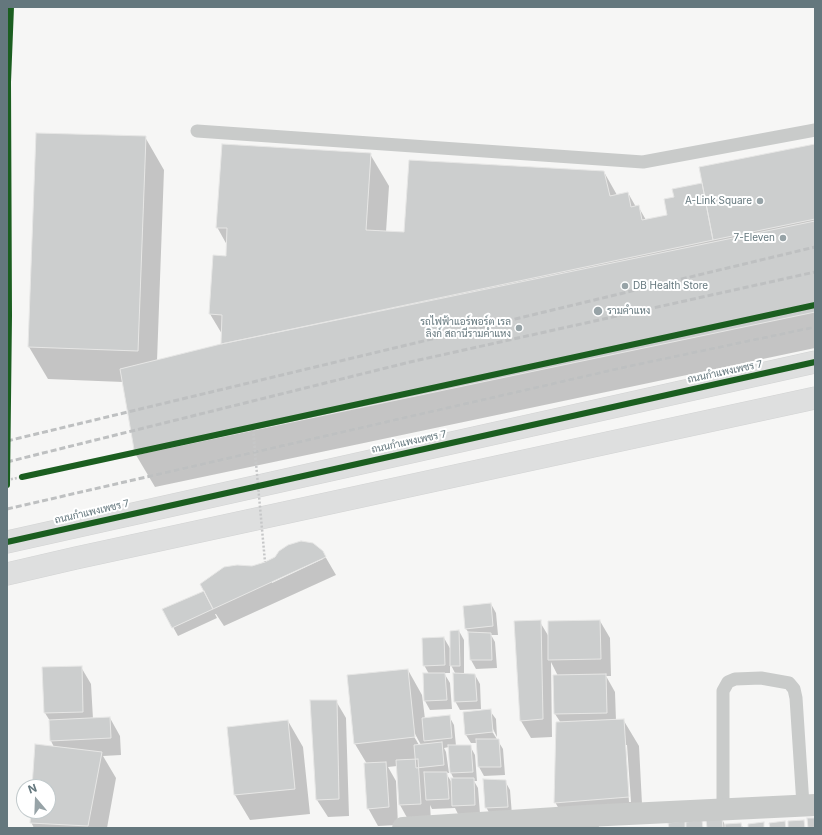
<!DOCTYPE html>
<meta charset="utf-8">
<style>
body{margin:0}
#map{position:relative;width:822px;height:835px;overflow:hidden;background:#f6f6f5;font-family:Inter,sans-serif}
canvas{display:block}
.frame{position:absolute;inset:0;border:8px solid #64777d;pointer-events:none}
.north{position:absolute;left:16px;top:779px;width:40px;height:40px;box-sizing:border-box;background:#fff;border:1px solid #c1c9cb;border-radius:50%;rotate:341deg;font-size:11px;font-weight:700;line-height:16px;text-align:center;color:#64777d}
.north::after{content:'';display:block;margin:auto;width:14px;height:18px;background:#97a3a7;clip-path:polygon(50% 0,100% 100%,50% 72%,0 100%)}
</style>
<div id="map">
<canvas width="822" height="835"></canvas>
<div class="frame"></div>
<div class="north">N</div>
</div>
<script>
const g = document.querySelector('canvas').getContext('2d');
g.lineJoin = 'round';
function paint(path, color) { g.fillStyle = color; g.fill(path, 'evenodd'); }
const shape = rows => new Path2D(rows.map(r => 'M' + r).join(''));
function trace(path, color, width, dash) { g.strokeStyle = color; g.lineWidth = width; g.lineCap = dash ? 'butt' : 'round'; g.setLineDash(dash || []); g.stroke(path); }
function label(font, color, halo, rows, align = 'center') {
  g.font = font + ' Inter,Sarabun,sans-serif'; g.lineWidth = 4; g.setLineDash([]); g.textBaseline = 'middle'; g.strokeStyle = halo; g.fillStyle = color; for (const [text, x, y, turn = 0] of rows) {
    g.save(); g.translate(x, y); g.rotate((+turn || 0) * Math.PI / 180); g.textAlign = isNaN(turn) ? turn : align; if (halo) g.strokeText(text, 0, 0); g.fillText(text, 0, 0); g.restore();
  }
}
const shadow = shape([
 [145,137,164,170,157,361,221,344,222,334,210,314,226,257,227,245,217,227,370,154,389,186,386,232,405,233,604,172,617,195,628,193,636,207,638,206,646,220,668,215,675,198,673,190,703,184,815,145,815,348,155,487,136,455,123,382,48,379,29,347],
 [322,551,336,575,224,626,216,614,215,614,217,618,178,636,173,627,205,591,252,567],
 [322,558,323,559,272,583,272,581],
 [491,604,496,613,498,635,491,635,495,642,497,668,476,669,471,660,469,633,466,629],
 [600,621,610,638,611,676,606,676,615,692,616,721,624,721,639,746,643,823,570,828,555,802,561,723,555,714,554,676,558,676,551,662,552,737,531,738,521,721,540,622,549,637],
 [625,745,627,745,631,802,629,802],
 [459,631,464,640,464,675,475,675,480,684,481,709,460,710,455,701,456,675,450,663,450,673,444,673,450,683,452,709,430,710,425,701,429,674,424,665,444,638,451,650],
 [81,667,91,684,93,719,110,718,120,736,121,755,103,756,116,778,107,828,34,828,31,822,32,811,48,811,48,787,33,787,54,747,51,741,50,721,45,713],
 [408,670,422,695,425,719,449,716,454,725,456,746,470,746,475,755,477,781,474,781,478,788,480,814,458,814,455,808,432,809,430,805,431,821,410,823,400,805,397,766,388,767,396,781,398,825,378,826,368,808,367,764,355,744],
 [414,732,421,745,419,745,412,733],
 [449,747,451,773,454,779,452,783,446,773,449,773,446,752,444,748],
 [336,701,346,718,349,816,328,817,317,800],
 [490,711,496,719,497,737,492,727,490,728,503,749,505,775,484,776,479,767,477,743,471,743,466,735],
 [288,721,303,747,310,814,250,820,235,795,228,728],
 [505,781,510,790,512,815,491,816,486,807],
 [722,819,725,825,741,824,743,828,708,828],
 [639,827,640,828,622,828]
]);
const building = shape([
 [36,133,146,136,138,351,28,347,36,133],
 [222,144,371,153,366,230,404,232,409,160,604,171,610,196,628,192,631,207,639,205,642,220,667,215,664,199,674,197,672,189,702,183,713,240,221,344,222,315,209,314,213,255,226,256,227,228,216,228,222,144],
 [815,144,815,219,713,240,699,167,815,144],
 [815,221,815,312,135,455,120,369,221,344,815,221],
 [301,541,313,543,323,551,326,557,213,609,200,584,224,567,237,565,252,566,265,562,275,557,279,551,288,545,301,541],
 [204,591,213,609,172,628,162,609,204,591],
 [491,603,493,626,465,629,463,606,491,603],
 [541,620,543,719,520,721,514,621,541,620],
 [600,620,601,659,548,660,548,621,600,620],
 [459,630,460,666,450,666,450,631,459,630],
 [468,632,491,633,492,660,470,660,468,632],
 [444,637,445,665,423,666,422,638,444,637],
 [82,666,83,712,44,713,42,667,82,666],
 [408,669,415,737,354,744,347,675,408,669],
 [423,673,445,673,447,700,424,701,423,673],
 [453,673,475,674,477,701,454,702,453,673],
 [606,674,607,713,554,714,553,675,606,674],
 [310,700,337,700,339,799,316,800,310,700],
 [491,709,493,732,465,735,463,712,491,709],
 [450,715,452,738,424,741,422,718,450,715],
 [110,717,111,738,50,741,49,720,110,717],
 [624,719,629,797,554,803,556,722,624,719],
 [288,720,295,789,234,795,227,727,288,720],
 [476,739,499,739,501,767,478,767,476,739],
 [442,742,444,765,416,768,414,745,442,742],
 [35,744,102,752,88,826,30,823,31,811,48,811,48,787,32,787,35,744],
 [448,745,471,745,473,772,450,773,448,745],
 [418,759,421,804,399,805,396,760,418,759],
 [386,762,389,807,367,809,364,763,386,762],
 [424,772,447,772,449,799,426,800,424,772],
 [451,778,474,778,475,805,452,806,451,778],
 [483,779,506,780,508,807,485,808,483,779],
 [722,818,723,828,707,828,706,820,722,818],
 [807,818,815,818,815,828,808,828,807,818],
 [702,820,703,828,686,828,686,822,702,820],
 [804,820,805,828,788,828,788,821,804,820],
 [685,821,685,828,669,828,668,823,685,821],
 [785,821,786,828,770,828,769,823,785,821],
 [764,822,764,828,748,828,748,824,764,822],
 [741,823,742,828,725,828,725,824,741,823]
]);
const path = shape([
 [7,480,22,477]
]);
const lane = shape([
 [197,131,643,162,815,130],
 [723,809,723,691,728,682,735,679,761,678,789,683,794,689,796,698,803,805]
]);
const street = shape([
 [403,828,587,816],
 [588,828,587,816,815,805]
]);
const secondary = shape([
 [7,542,815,362],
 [7,574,76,558,815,398]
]);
const rail = shape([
 [7,441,815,247],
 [7,462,410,362,815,272],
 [7,509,630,366,815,327]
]);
const pathBridge = shape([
 [253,430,265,562]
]);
const cycleway = shape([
 [22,477,815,305],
 [7,485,9,316,8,82,11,7],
 [7,542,815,362]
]);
const markers = [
 [760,201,4,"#97a3a7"],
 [783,238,4,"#97a3a7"],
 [625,286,4,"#97a3a7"],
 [598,311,5,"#97a3a7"],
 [519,328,4,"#97a3a7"]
];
const poiNames = [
 ["A-Link Square",752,201],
 ["7-Eleven",775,238],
 ["DB Health Store",633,286,"left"],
 ["รามคำแหง",607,311,"left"],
 ["รถไฟฟ้าแอร์พอร์ต เรล",511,322],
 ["ลิงก์ สถานีรามคำแหง",511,334]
];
const streetNames = [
 ["ถนนกำแพงเพชร 7",725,372,-12],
 ["ถนนกำแพงเพชร 7",409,442,-12],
 ["ถนนกำแพงเพชร 7",92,512,-13]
];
paint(shadow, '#0003');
paint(building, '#cccece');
trace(building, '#e6e6e5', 1);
trace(secondary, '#d2d3d3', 23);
trace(path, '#c6c7c8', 2.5, [2, 2]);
trace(lane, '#c9cbca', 13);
trace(street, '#c9cbca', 22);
trace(secondary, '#dedfdf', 22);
trace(rail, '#bec0c1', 3, [6, 3]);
trace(pathBridge, '#c6c7c8', 2.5, [2, 2]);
trace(cycleway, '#1b5e20', 6);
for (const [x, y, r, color] of markers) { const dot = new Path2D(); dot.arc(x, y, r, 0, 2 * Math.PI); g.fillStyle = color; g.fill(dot); trace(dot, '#fff', 1.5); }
label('10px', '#64777d', '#fff', poiNames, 'right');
label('10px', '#64777d', '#fff', streetNames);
</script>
